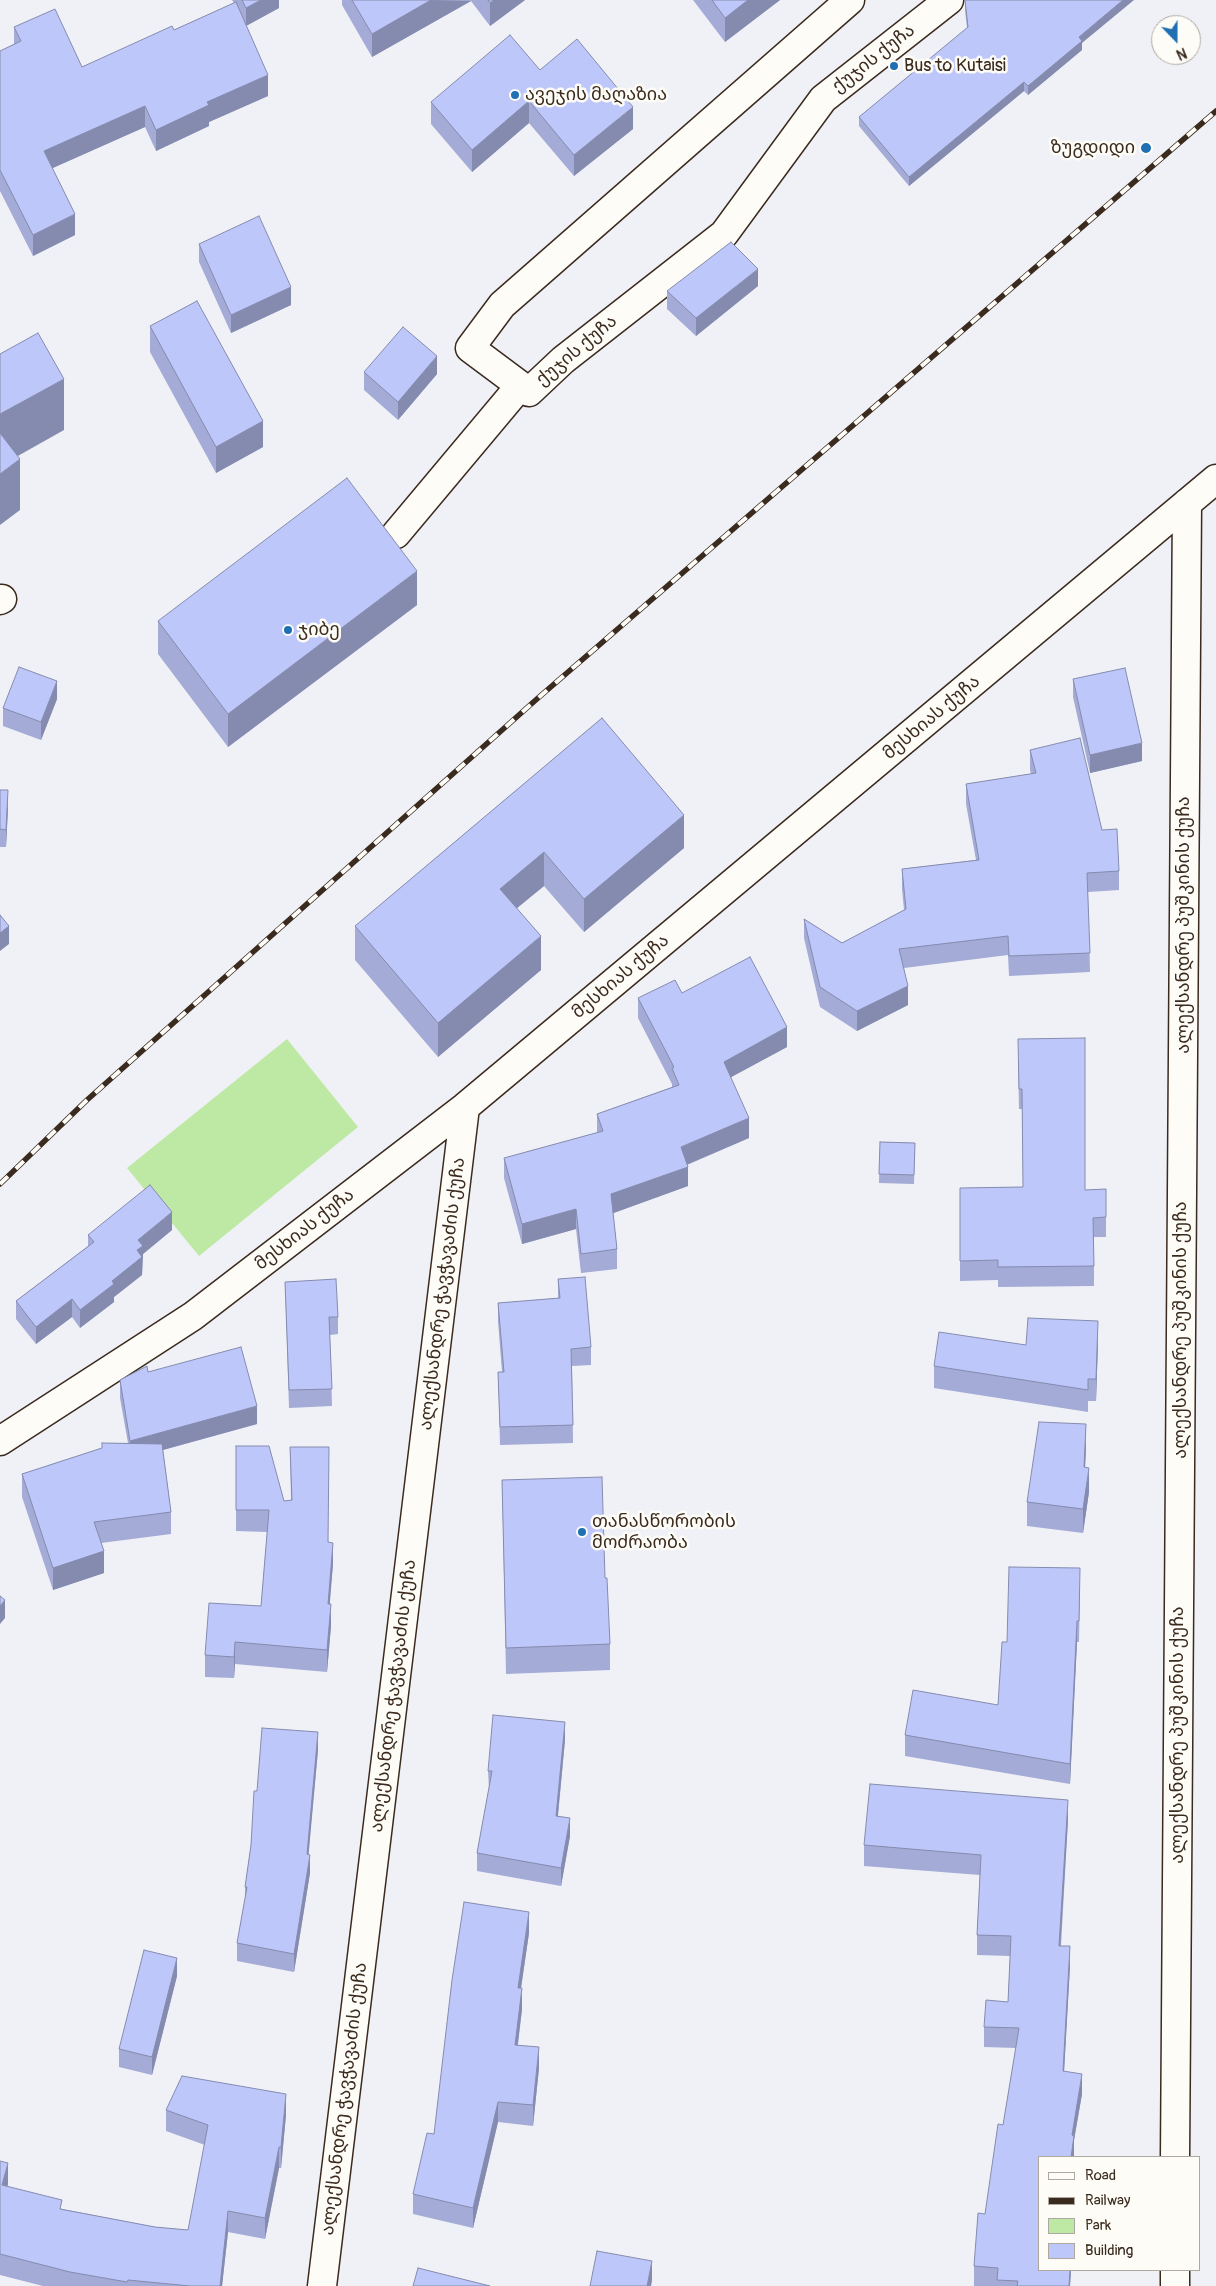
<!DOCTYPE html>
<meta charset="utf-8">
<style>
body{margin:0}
#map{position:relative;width:1216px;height:2286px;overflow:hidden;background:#f0f1f7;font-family:Pangolin,sans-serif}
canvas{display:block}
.legend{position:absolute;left:1038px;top:2156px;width:162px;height:115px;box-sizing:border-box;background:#fdfcf7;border:1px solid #afa8a0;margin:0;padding:6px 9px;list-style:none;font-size:15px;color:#3b2a1e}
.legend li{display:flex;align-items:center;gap:10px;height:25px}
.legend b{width:25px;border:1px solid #afa8a0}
.north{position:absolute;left:1151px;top:15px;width:50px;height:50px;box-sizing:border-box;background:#fdfcf7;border:1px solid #afa8a0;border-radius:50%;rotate:158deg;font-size:14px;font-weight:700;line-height:20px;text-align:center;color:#3b2a1e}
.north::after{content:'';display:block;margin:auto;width:18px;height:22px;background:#1f6fb2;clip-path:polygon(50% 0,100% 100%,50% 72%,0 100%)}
</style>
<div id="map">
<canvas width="1216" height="2286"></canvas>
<ul class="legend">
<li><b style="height:6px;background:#fdfcf7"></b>Road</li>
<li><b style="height:6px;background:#3b2a1e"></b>Railway</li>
<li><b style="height:14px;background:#bee9a5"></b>Park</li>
<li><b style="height:14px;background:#bec7f9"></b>Building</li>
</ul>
<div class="north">N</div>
</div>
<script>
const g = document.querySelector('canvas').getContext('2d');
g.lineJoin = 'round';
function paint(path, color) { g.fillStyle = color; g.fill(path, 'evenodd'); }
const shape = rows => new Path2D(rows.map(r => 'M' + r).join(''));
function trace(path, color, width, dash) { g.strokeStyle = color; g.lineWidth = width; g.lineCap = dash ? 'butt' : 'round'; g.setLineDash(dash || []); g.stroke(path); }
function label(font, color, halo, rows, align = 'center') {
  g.font = font + ' Pangolin,"Noto Sans Georgian",sans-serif'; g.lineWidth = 5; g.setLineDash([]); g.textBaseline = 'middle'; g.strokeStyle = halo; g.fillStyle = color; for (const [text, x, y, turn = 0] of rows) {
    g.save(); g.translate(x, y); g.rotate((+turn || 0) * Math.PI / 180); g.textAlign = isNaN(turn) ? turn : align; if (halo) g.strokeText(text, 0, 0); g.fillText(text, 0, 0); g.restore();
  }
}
const green = shape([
 [287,1039,358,1127,199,1256,127,1168]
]);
const minor = shape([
 [850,0,502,305,470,348,529,392,563,360,724,234,823,99,949,0],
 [396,534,520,386],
 [0,600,2,599],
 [0,1441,193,1316,465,1107,1216,479],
 [1175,2157,1187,503],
 [322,2286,465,1107],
 [1175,2286,1175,2270]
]);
const rail = shape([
 [0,1184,87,1100,538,698,1216,111]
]);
const wall = shape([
 [232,0,279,0,279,8,246,26,268,96,209,122,209,126,156,151,145,127,52,168,75,235,33,256,0,191,0,51,14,44,14,27,82,67,174,30,234,3],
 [342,0,525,0,490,26,471,1,372,57,342,5],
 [693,0,780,0,725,42],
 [965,0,1082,43,1082,50,1028,95,1024,91,909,186,859,126,859,117,967,28,965,10],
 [540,70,633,129,574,176,529,123,472,172,431,124,431,102],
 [199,244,291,305,231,333,199,262],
 [758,286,696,336,667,309,667,291],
 [150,326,263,447,216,473,150,352],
 [364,372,437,374,398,420,364,390],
 [417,605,228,747,158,654,158,621],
 [1073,679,1142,761,1090,773,1073,697],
 [57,699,41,740,3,726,3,708],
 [602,718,684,848,584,932,544,886,517,908,541,970,438,1057,355,960,355,926],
 [1030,750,1102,830,1119,871,1119,890,1088,892,1090,972,1009,976,1008,955,904,968,908,1005,857,1031,820,1007,804,938,804,919,842,943,904,910,902,889,902,869,976,860,966,804,966,784,1031,774,1030,770],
 [0,790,8,808,6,847,0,847],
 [682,993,787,1047,731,1077,749,1138,687,1165,688,1186,613,1213,617,1249,617,1269,581,1273,576,1229,522,1244,504,1178,504,1158,597,1133,597,1114,672,1087,672,1084,638,1018,638,998],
 [1018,1059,1085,1190,1106,1189,1106,1237,1094,1237,1094,1286,998,1287,998,1280,960,1281,960,1188,1023,1187,1022,1109,1019,1109],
 [880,1142,915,1143,914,1184,879,1183],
 [172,1230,143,1254,142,1275,114,1297,114,1302,80,1328,72,1317,36,1344,16,1319,16,1301,88,1246,88,1235],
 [558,1279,591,1347,591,1365,572,1366,573,1443,500,1445,498,1372,502,1372,498,1321,498,1303,558,1298],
 [285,1282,338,1317,338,1334,330,1335,332,1406,289,1408],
 [1098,1343,1096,1401,1088,1401,1088,1412,934,1388,934,1366,1026,1345],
 [148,1372,257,1424,163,1450,171,1512,171,1534,101,1543,104,1573,53,1590,22,1497,22,1474,102,1448,102,1443,128,1443,120,1398,120,1380],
 [236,1446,284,1501,291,1500,290,1447,328,1542,333,1564,329,1604,331,1626,327,1672,235,1664,234,1678,205,1677,205,1655,261,1606,267,1532,236,1531],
 [1086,1448,1085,1467,1089,1492,1083,1533,1027,1526,1027,1502],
 [502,1480,605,1578,610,1644,610,1670,506,1674],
 [1080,1589,1079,1642,1077,1642,1070,1784,905,1756,905,1735,998,1705,1007,1642],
 [565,1740,558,1816,570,1836,561,1886,477,1871,477,1853,489,1788,488,1771],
 [318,1750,308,1855,310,1873,294,1972,237,1961,237,1943,245,1900,245,1887,251,1845,257,1791],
 [1068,1820,1061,1946,1070,1966,1064,2071,1082,2094,1074,2140,1040,2270,1071,2270,1070,2286,974,2286,974,2266,1003,2125,1016,2048,984,2047,984,2027,1008,2002,1010,1956,977,1955,977,1935,980,1875,864,1866,864,1845],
 [529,1933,521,1988,522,2009,518,2045,539,2068,533,2126,498,2122,473,2228,413,2214,413,2194,434,2134],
 [177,1976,152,2075,119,2067,119,2049],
 [166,2110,286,2115,281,2168,279,2168,265,2239,228,2232,222,2286,43,2286,0,2275,0,2161,8,2184,7,2186,62,2209,155,2227,188,2230,205,2145,166,2131]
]);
const shadedWall = shape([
 [261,0,279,0,279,8,246,26,246,8],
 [431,0,471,1,372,57,372,34],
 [494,0,525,0,490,26,490,3],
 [748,0,780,0,725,42,725,18],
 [1123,0,1134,0,1082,43,1082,50,1028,95,1028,86,1079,37],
 [268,75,268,96,209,122,209,126,156,151,156,130,207,102],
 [1024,82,1024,91,909,186,909,177],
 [529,101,529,123,472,172,472,150],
 [145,106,145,127,44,172,44,151],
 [633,107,633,129,574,176,574,155],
 [75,214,75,235,33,256,33,235],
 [758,269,758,286,696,336,696,318],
 [291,287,291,305,231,333,231,315],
 [437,356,437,374,398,420,398,402],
 [64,379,64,430,0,466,0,414],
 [263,421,263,447,216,473,216,447],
 [20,459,20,510,0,525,0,474],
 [417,571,417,605,228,747,228,714],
 [57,681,57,699,41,740,41,722],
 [1142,743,1142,761,1090,773,1090,755],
 [8,790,8,808,6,847,6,830],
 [684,815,684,848,584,932,584,899],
 [544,852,544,886,500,922,500,889],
 [9,926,9,944,0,951,0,933],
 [541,936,541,970,438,1057,438,1023],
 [908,986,908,1005,857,1031,857,1011],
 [787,1027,787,1047,724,1081,724,1062],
 [749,1118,749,1138,681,1167,681,1147],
 [688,1167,688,1186,611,1214,611,1194],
 [576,1209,576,1229,522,1244,522,1224],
 [172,1212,172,1230,143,1254,142,1275,114,1297,114,1302,80,1328,80,1310,112,1281,137,1250,138,1240],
 [72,1299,72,1317,36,1344,36,1327],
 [1098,1321,1098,1343,1096,1401,1096,1379],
 [257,1406,257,1424,130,1459,130,1441],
 [1086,1424,1086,1448,1084,1491,1084,1467],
 [1089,1468,1089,1492,1083,1533,1083,1509],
 [333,1543,333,1564,328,1626,328,1604],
 [104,1551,104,1573,53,1590,53,1568],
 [5,1600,5,1618,0,1624,0,1606],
 [331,1604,331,1626,327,1672,327,1650],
 [1077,1621,1077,1642,1070,1784,1070,1764],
 [235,1642,235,1664,234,1678,234,1657],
 [565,1722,565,1740,556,1834,556,1816],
 [318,1732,318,1750,307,1872,307,1854],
 [1068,1800,1068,1820,1059,1966,1059,1946],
 [570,1818,570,1836,561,1886,561,1868],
 [310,1855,310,1873,294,1972,294,1954],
 [529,1912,529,1933,518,2008,518,1988],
 [1070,1946,1070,1966,1063,2091,1063,2071],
 [177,1958,177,1976,152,2075,152,2057],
 [522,1988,522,2009,515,2065,515,2045],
 [539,2047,539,2068,533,2126,533,2105],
 [1082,2074,1082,2094,1074,2140,1074,2157,1071,2157,1072,2135],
 [286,2094,286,2115,281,2168,281,2147],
 [498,2102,498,2122,473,2228,473,2208],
 [279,2147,279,2168,265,2239,265,2218],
 [8,2163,8,2184,2,2206,2,2185],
 [228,2211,228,2232,222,2286,220,2286],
 [652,2261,652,2281,651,2286,647,2286],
 [1070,2270,1071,2270,1070,2286,1069,2286]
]);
const building = shape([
 [242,0,261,0,246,8,242,0],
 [352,0,431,0,372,34,352,0],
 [488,0,494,0,490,3,488,0],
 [712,0,748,0,725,18,712,0],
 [965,0,1123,0,1079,37,1082,41,1028,86,1024,82,909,177,859,117,968,27,965,0],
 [236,2,268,75,207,102,209,105,156,130,145,106,44,151,75,214,33,235,0,170,0,51,21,41,14,27,55,9,82,67,172,26,174,30,236,2],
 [510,35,540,70,577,39,633,107,574,155,529,101,472,150,431,102,510,35],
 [259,216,291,287,231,315,199,244,259,216],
 [731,242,758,269,696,318,667,291,731,242],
 [197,301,263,421,216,447,150,326,197,301],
 [403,327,437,356,398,402,364,372,403,327],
 [38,333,64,379,0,414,0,354,38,333],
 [0,433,20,459,0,474,0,433],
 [347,478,417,571,228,714,158,621,347,478],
 [19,667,57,681,41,722,3,708,19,667],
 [1125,668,1142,743,1090,755,1073,679,1125,668],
 [602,718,684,815,584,899,544,852,500,889,541,936,438,1023,355,926,602,718],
 [1080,738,1102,830,1117,829,1119,871,1087,873,1090,953,1009,956,1008,936,899,949,908,986,857,1011,820,987,804,919,842,943,906,909,902,869,979,860,966,784,1036,773,1030,750,1080,738],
 [0,790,8,790,6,830,0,829,0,790],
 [0,915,9,926,0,933,0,915],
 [750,957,787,1027,724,1062,749,1118,681,1147,688,1167,611,1194,617,1249,581,1254,576,1209,522,1224,504,1158,603,1131,597,1114,679,1085,672,1068,674,1067,638,998,675,980,682,993,750,957],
 [1085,1038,1085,1190,1106,1189,1106,1217,1093,1218,1094,1266,998,1267,998,1260,960,1261,960,1188,1023,1187,1022,1089,1019,1089,1018,1039,1085,1038],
 [880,1142,915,1143,914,1175,879,1174,880,1142],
 [150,1185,172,1212,138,1240,143,1246,137,1250,142,1257,112,1281,114,1284,80,1310,72,1299,36,1327,16,1301,94,1242,88,1235,150,1185],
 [585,1277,591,1347,571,1349,573,1425,500,1427,498,1372,504,1372,498,1303,560,1298,558,1279,585,1277],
 [336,1279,338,1317,329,1317,332,1389,289,1390,285,1282,336,1279],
 [1028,1318,1098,1321,1096,1379,1088,1379,1088,1390,934,1366,939,1332,1026,1345,1028,1318],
 [241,1347,257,1406,130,1441,120,1380,147,1366,148,1372,241,1347],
 [1039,1422,1086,1424,1084,1467,1089,1468,1083,1509,1027,1502,1039,1422],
 [102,1443,162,1444,171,1512,94,1522,104,1551,53,1568,22,1474,102,1448,102,1443],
 [236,1446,269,1446,284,1501,292,1500,290,1447,329,1447,328,1542,333,1543,328,1604,331,1604,327,1650,235,1642,234,1657,205,1655,209,1603,261,1606,269,1510,236,1510,236,1446],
 [602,1477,605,1578,607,1578,610,1644,506,1648,502,1480,602,1477],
 [1009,1567,1080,1568,1079,1621,1077,1621,1070,1764,905,1735,913,1690,998,1705,1002,1642,1007,1642,1009,1567],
 [0,1596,5,1600,0,1606,0,1596],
 [493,1715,565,1722,556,1816,570,1818,561,1868,477,1853,492,1771,488,1771,493,1715],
 [262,1728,318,1732,307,1854,310,1855,294,1954,237,1943,247,1887,245,1887,251,1845,254,1791,257,1791,262,1728],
 [870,1784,1068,1800,1059,1946,1070,1946,1063,2071,1082,2074,1072,2135,1074,2136,1071,2157,1040,2157,1040,2270,1070,2270,1069,2286,1017,2286,1018,2281,997,2280,998,2268,974,2266,978,2213,985,2214,998,2124,1003,2125,1019,2028,984,2027,986,2000,1008,2002,1011,1936,977,1935,981,1855,864,1845,870,1784],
 [464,1902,529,1912,518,1988,522,1988,515,2045,539,2047,533,2105,498,2102,473,2208,413,2194,427,2133,434,2134,452,1980,464,1902],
 [144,1950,177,1958,152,2057,119,2049,144,1950],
 [182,2076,286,2094,281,2147,279,2147,265,2218,228,2211,220,2286,190,2286,128,2280,127,2282,70,2272,0,2254,0,2161,8,2163,2,2185,62,2200,60,2209,155,2227,188,2230,208,2125,166,2110,182,2076],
 [597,2251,652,2261,647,2286,590,2286,597,2251],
 [418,2268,490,2286,413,2286,418,2268]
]);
const markers = [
 [894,66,5,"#1f6fb2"],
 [515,95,5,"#1f6fb2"],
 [1146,148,6,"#1f6fb2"],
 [288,630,5,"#1f6fb2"],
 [582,1532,5,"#1f6fb2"]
];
const streetNames = [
 ["ქუჯის ქუჩა",874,59,-38],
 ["ქუჯის ქუჩა",577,351,-40],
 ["მესხიას ქუჩა",932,718,-40],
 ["ალექსანდრე პუშკინის ქუჩა",1184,925,-90],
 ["მესხიას ქუჩა",621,977,-40],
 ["მესხიას ქუჩა",305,1230,-38],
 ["ალექსანდრე ჭავჭავაძის ქუჩა",443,1294,-83],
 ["ალექსანდრე პუშკინის ქუჩა",1181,1330,-90],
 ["ალექსანდრე ჭავჭავაძის ქუჩა",394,1696,-83],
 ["ალექსანდრე პუშკინის ქუჩა",1178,1735,-90],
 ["ალექსანდრე ჭავჭავაძის ქუჩა",345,2099,-83]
];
const poiNames = [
 ["Bus to Kutaisi",904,66],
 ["ავეჯის მაღაზია",525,95],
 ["ზუგდიდი",1135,148,"right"],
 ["ჯიბე",298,630],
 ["თანასწორობის",592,1522],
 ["მოძრაობა",592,1543]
];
paint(green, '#bee9a5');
trace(minor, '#3b2a1e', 31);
trace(minor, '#fdfcf7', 28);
trace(rail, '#3b2a1e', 5.5);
trace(rail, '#fdfcf7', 4, [11]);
paint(wall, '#a3abd6');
paint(shadedWall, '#858bae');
paint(building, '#bec7f9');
trace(building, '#858bae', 1);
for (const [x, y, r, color] of markers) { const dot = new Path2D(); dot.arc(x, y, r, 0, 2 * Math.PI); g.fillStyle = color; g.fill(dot); trace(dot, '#fdfcf7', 2); }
label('18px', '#3b2a1e', '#fdfcf7', streetNames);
label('18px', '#3b2a1e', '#fdfcf7', poiNames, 'left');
</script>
